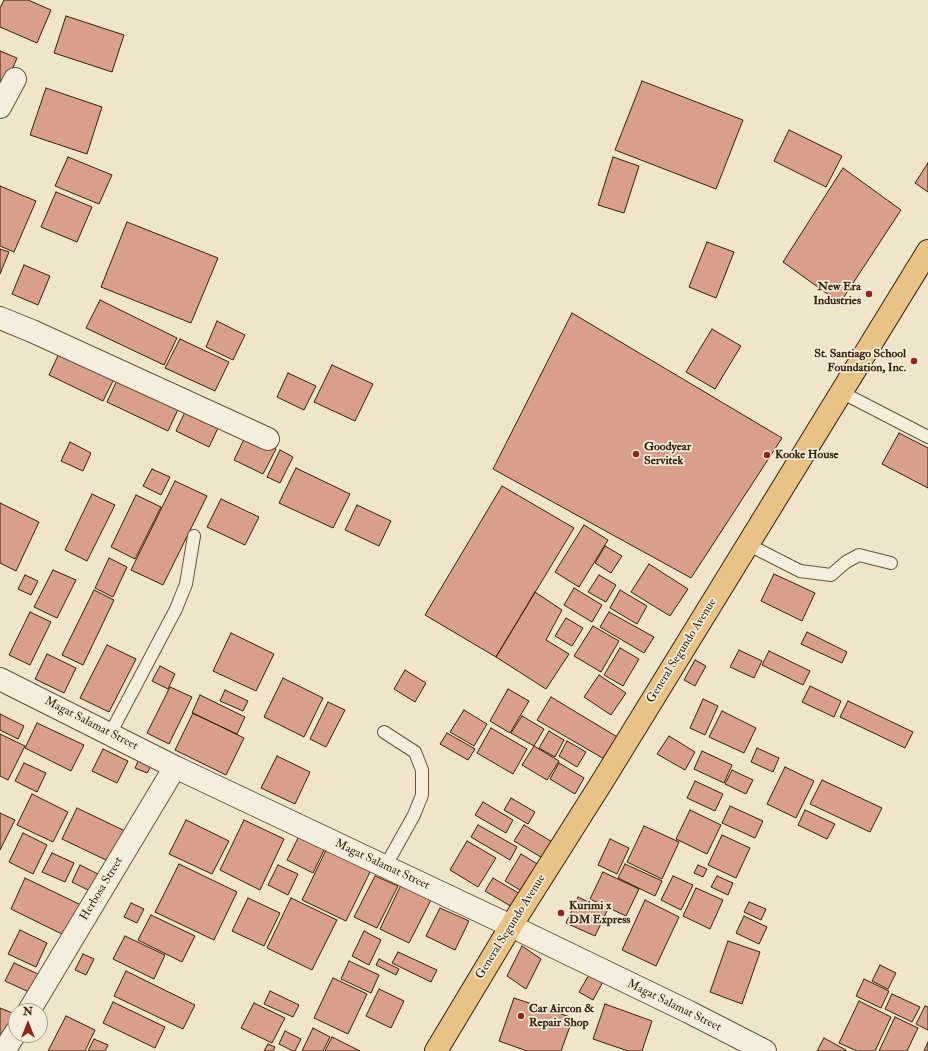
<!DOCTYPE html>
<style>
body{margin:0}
#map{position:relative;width:928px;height:1051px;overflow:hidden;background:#f0e5cb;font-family:"IM FELL Double Pica",serif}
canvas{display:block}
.north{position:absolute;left:8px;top:1003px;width:40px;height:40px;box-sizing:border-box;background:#f5eedd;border:1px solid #aa9c89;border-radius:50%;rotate:0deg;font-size:11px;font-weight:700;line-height:16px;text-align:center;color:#39210a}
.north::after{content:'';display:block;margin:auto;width:14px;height:18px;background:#8f2418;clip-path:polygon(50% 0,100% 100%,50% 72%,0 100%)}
</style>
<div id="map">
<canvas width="928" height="1051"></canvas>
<div class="north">N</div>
</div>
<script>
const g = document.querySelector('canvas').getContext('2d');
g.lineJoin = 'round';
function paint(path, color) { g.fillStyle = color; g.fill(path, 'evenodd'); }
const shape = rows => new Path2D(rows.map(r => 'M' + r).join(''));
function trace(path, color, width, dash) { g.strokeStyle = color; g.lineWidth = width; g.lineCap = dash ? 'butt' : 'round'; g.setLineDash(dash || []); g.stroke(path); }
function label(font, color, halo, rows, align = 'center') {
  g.font = font + ' "IM FELL Double Pica",serif'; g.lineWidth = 3.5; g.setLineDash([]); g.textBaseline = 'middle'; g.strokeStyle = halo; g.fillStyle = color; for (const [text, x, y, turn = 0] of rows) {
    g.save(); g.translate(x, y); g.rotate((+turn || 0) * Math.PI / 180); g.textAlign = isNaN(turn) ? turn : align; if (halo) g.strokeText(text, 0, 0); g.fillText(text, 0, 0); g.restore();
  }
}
const building = shape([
 [4,0,28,0,51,10,37,43,0,27,0,8,4,0],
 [66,16,124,35,112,72,54,53,66,16],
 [0,51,17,58,2,94,0,93,0,51],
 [642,81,743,120,716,189,615,150,642,81],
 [46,88,102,107,87,154,30,135,46,88],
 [789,130,842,156,826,187,774,161,789,130],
 [68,157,112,175,99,204,55,186,68,157],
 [613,157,639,166,624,213,598,205,613,157],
 [928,163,928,192,915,183,928,163],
 [843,168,901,210,840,303,783,262,843,168],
 [0,186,36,201,14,252,0,246,0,186],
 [56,192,92,207,77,242,41,227,56,192],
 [127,222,218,258,191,323,101,287,127,222],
 [707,242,734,252,716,298,689,287,707,242],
 [0,249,9,252,0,274,0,249],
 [24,265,50,276,38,305,12,294,24,265],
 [100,300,177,338,164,365,86,328,100,300],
 [572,313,782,438,691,578,493,469,572,313],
 [217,321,245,335,233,360,206,347,217,321],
 [712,329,741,346,715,389,686,372,712,329],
 [180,339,229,362,215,391,165,368,180,339],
 [62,347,117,373,103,401,49,375,62,347],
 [332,365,373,384,355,421,314,402,332,365],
 [288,373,316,386,304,410,277,397,288,373],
 [119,376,180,405,168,431,107,402,119,376],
 [186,410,219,426,209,447,176,431,186,410],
 [899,433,928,448,928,488,882,464,899,433],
 [246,435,276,449,263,474,234,460,246,435],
 [70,442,91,453,83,471,61,461,70,442],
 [280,450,293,457,280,483,267,477,280,450],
 [296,468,350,494,333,528,279,503,296,468],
 [152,469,170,477,161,495,143,486,152,469],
 [175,481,207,496,163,585,131,570,175,481],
 [502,486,574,528,496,657,425,615,502,486],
 [92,494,115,505,87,561,65,550,92,494],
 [136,495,161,507,135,559,111,547,136,495],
 [221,499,259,517,245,545,207,527,221,499],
 [0,503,39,522,16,571,0,563,0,503],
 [357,505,391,521,379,546,345,530,357,505],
 [584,525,608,540,579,587,555,572,584,525],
 [605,546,622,556,611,573,595,563,605,546],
 [109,558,127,567,113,597,95,588,109,558],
 [649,564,688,589,670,616,631,592,649,564],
 [53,570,76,580,57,618,34,607,53,570],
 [774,574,815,593,802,621,761,601,774,574],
 [25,575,38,581,31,595,18,589,25,575],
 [599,575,616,585,606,602,588,592,599,575],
 [574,588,602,605,592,622,564,605,574,588],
 [94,590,114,600,83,665,62,655,94,590],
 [620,590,647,606,637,624,610,608,620,590],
 [535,592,562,610,546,640,569,654,546,689,496,657,535,592],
 [30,612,51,622,30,665,9,655,30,612],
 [609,612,654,637,644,653,600,627,609,612],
 [566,618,583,628,572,646,555,636,566,618],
 [593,626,619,641,601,672,574,656,593,626],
 [807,632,847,652,842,663,801,644,807,632],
 [231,633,274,654,256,691,213,671,231,633],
 [107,645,136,659,109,712,80,698,107,645],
 [620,648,639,659,623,686,604,675,620,648],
 [739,650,762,661,754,678,730,667,739,650],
 [769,651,810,671,803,685,762,665,769,651],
 [47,654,76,668,64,693,35,679,47,654],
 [695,660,706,666,695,686,684,680,695,660],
 [160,666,175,674,168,689,152,681,160,666],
 [405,670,426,683,415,702,394,689,405,670],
 [599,675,626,693,611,715,584,697,599,675],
 [283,678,323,698,304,737,264,717,283,678],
 [810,686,841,701,834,717,802,702,810,686],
 [170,687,192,697,169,744,147,733,170,687],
 [508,689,529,701,510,733,490,721,508,689],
 [225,690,248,701,243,711,220,701,225,690],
 [200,695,245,717,237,734,192,713,200,695],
 [551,697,619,738,606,760,537,720,551,697],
 [703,699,718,706,705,735,690,728,703,699],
 [848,701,913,732,905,748,840,717,848,701],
 [328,702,345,710,326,747,310,739,328,702],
 [464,710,487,724,474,746,450,732,464,710],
 [722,711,756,728,744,753,709,737,722,711],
 [193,713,244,738,226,775,175,750,193,713],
 [0,714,24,726,18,739,0,730,0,714],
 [522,716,544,729,534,746,511,733,522,716],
 [37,723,84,745,71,771,25,748,37,723],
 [491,728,527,749,513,774,477,753,491,728],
 [549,731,564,740,555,757,539,748,549,731],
 [447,733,475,749,468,760,440,744,447,733],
 [0,734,25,746,8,780,0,776,0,734],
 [669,736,695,752,685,770,657,754,669,736],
 [567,741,586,752,577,767,559,756,567,741],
 [534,746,559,761,547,780,522,765,534,746],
 [757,748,779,758,773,772,751,762,757,748],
 [103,749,128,761,117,783,92,771,103,749],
 [702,751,732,765,724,783,694,769,702,751],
 [277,756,310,772,295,804,261,788,277,756],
 [139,759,152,765,147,773,135,768,139,759],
 [24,763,46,773,37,792,15,781,24,763],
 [559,763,584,778,575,794,550,779,559,763],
 [785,767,814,781,796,818,767,804,785,767],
 [732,770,753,780,746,794,725,784,732,770],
 [822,780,882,808,870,832,810,804,822,780],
 [695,781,723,794,715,811,687,798,695,781],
 [32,794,68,812,53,842,17,825,32,794],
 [511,798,535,812,528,824,504,810,511,798],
 [483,802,513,820,506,833,475,815,483,802],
 [730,806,763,821,755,838,722,823,730,806],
 [77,808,125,831,110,862,62,839,77,808],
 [690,810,721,825,707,854,676,839,690,810],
 [805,810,835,824,827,839,798,825,805,810],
 [0,813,15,820,0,850,0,813],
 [186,820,229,841,212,874,169,854,186,820],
 [244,820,284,839,260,890,220,870,244,820],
 [478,825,517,847,510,860,471,837,478,825],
 [524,825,559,846,549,862,514,841,524,825],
 [644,826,679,842,662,879,627,862,644,826],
 [23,833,47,845,33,874,9,862,23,833],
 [722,835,750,848,736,878,708,865,722,835],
 [299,836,325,848,313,873,287,860,299,836],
 [610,839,629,848,617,874,598,865,610,839],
 [467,841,496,858,478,887,450,870,467,841],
 [328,846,372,868,346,921,302,900,328,846],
 [52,853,74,863,65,882,42,872,52,853],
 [521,854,544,868,528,895,505,881,521,854],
 [179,864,237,892,214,940,155,912,179,864],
 [625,864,662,881,655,896,618,878,625,864],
 [80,865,102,876,94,893,72,882,80,865],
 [278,865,298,874,288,895,268,885,278,865],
 [698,865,707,869,703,877,694,873,698,865],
 [603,872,639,889,626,916,590,899,603,872],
 [375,876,398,886,377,928,354,917,375,876],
 [673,876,693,885,681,910,661,900,673,876],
 [717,876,733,883,728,895,711,887,717,876],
 [25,878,81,905,66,936,11,909,25,878],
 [493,878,527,898,519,911,485,891,493,878],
 [401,885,431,900,409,943,380,929,401,885],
 [696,888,723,900,710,929,683,916,696,888],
 [578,897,607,911,595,936,566,923,578,897],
 [248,898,280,913,264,946,232,931,248,898],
 [291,898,337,920,312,970,267,948,291,898],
 [645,900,679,917,656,966,622,950,645,900],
 [749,902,766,909,761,920,744,912,749,902],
 [131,903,144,909,137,923,124,917,131,903],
 [440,908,469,921,455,950,426,936,440,908],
 [151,915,195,936,182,962,138,940,151,915],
 [744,916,767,927,759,944,736,933,744,916],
 [20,930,47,943,36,967,8,954,20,930],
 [364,931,381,940,369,965,352,956,364,931],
 [125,936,165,955,154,979,113,959,125,936],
 [728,941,760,952,742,1004,710,992,728,941],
 [522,946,541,959,526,989,507,976,522,946],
 [398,952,437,970,431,982,392,963,398,952],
 [83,954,94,959,86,975,75,970,83,954],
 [379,959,399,969,396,975,376,965,379,959],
 [349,961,379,975,371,993,341,979,349,961],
 [14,963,38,974,29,992,5,981,14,963],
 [880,965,896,973,888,989,872,981,880,965],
 [126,971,195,1005,183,1029,114,996,126,971],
 [590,973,604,980,593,1000,579,992,590,973],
 [333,978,367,994,348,1034,314,1018,333,978],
 [864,979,889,991,881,1008,856,996,864,979],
 [379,989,404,1001,391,1028,366,1016,379,989],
 [270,991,299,1005,293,1017,264,1004,270,991],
 [892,994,920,1007,912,1022,885,1009,892,994],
 [514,998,573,1018,561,1051,527,1051,499,1041,514,998],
 [859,1001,891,1017,875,1051,857,1051,839,1043,859,1001],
 [113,1002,165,1027,155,1048,103,1023,113,1002],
 [254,1003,285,1018,272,1043,241,1028,254,1003],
 [605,1004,652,1021,642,1051,628,1051,593,1039,605,1004],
 [925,1006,928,1007,928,1030,916,1024,925,1006],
 [0,1008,15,1014,0,1045,0,1008],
 [66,1016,95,1030,85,1051,48,1051,66,1016],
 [895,1017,918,1028,907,1051,879,1051,895,1017],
 [313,1028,330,1037,323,1051,302,1051,313,1028],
 [285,1031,301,1039,295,1051,293,1051,279,1044,285,1031],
 [332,1037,360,1051,325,1051,332,1037],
 [824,1038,846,1050,846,1051,817,1051,824,1038],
 [94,1039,108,1045,105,1051,88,1051,94,1039],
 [928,1042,928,1051,924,1051,928,1042],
 [268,1044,275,1047,273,1051,264,1051,268,1044]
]);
const service = shape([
 [841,392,928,437],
 [747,544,800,571,831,575,846,562,859,555,891,563],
 [384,732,415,752,422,770,422,795,414,815,385,867],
 [110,734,176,609,186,584,194,536]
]);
const minor = shape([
 [0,107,15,79],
 [0,318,32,331,268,439],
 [0,679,175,767,511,926,689,1012,765,1051],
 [29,1011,175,767],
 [4,1051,16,1032]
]);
const trunk = shape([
 [436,1051,511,926,602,782,928,251]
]);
const markers = [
 [869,294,4,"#8f2418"],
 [914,361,4,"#8f2418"],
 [636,454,4,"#8f2418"],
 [767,455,4,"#8f2418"],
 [561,913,4,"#8f2418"],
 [521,1016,4,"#8f2418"]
];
const poiNames = [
 ["New Era",861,287,"right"],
 ["Industries",861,301,"right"],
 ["St. Santiago School",906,354,"right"],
 ["Foundation, Inc.",906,368,"right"],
 ["Goodyear",644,447],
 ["Servitek",644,461],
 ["Kooke House",775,455],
 ["Kurimi x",569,906],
 ["DM Express",569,920],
 ["Car Aircon &",529,1009],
 ["Repair Shop",529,1023]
];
const streetNames = [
 ["General Segundo Avenue",682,651,-58],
 ["Magat Salamat Street",91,724,27],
 ["Magat Salamat Street",382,865,25],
 ["Herbosa Street",102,889,-59],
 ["General Segundo Avenue",511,927,-58],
 ["Magat Salamat Street",674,1006,26]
];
paint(building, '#d79f8c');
trace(building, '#39210a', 1);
trace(service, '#67523a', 14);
trace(minor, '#67523a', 24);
trace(trunk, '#39210a', 24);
trace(service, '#f5eedd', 12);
trace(minor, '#f5eedd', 22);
trace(trunk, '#e8c286', 22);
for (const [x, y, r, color] of markers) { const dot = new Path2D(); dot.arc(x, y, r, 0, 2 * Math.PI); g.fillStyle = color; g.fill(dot); trace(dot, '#f5eedd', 1.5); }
label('bold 12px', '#39210a', '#f5eedd', poiNames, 'left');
label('12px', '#39210a', '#f5eedd', streetNames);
</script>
